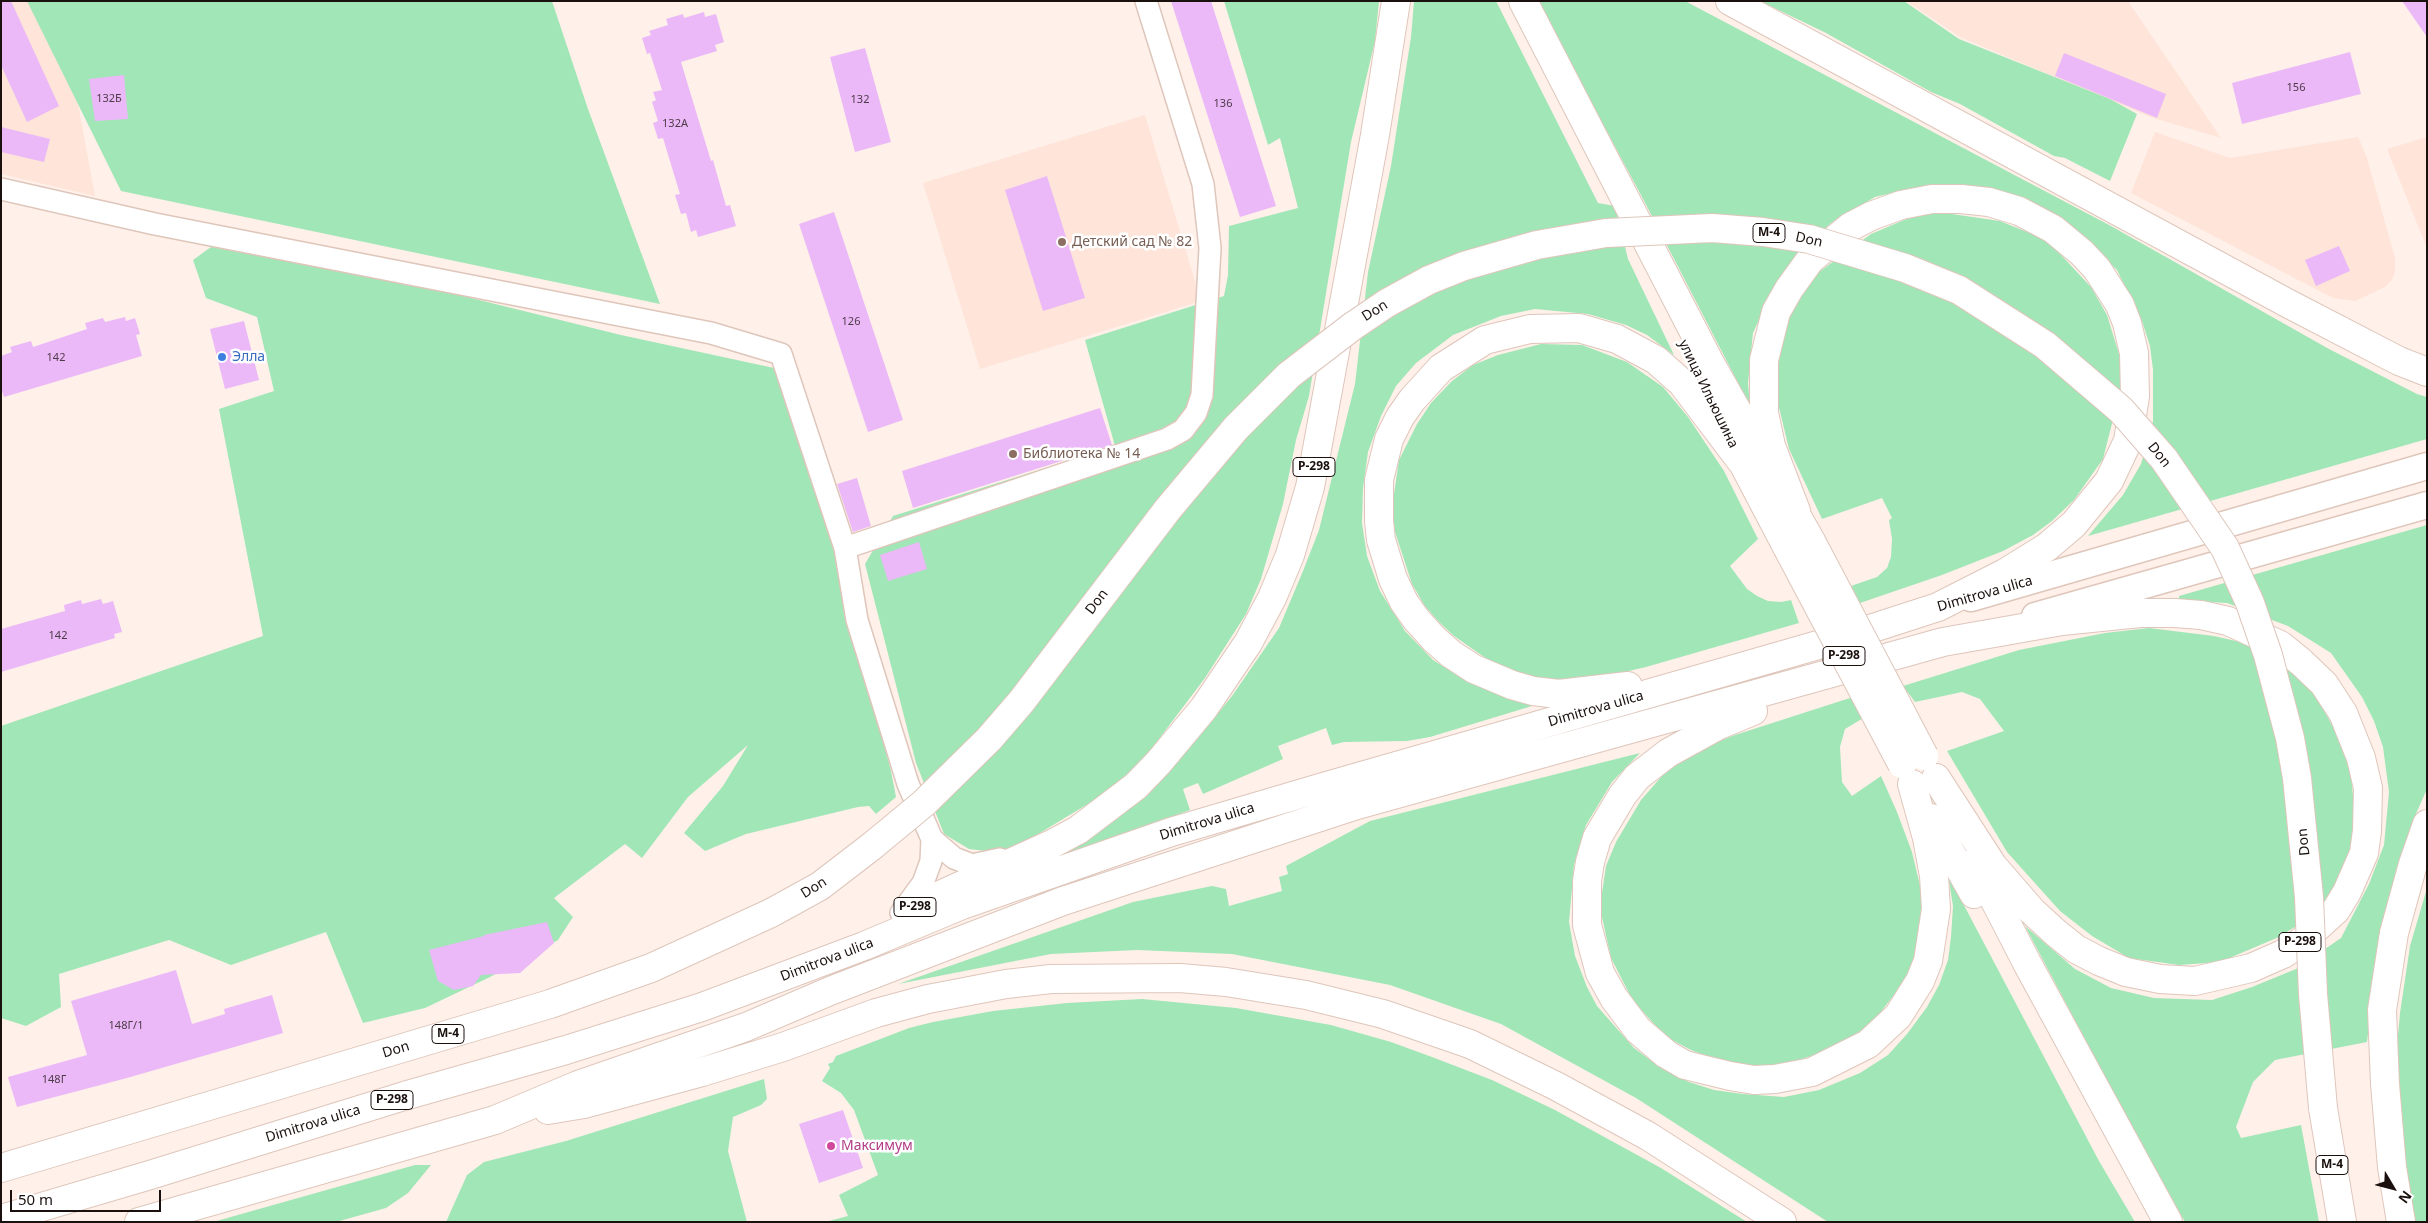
<!DOCTYPE html>
<meta charset="utf-8">
<style>
body{margin:0}
#map{position:relative;width:2428px;height:1223px;overflow:hidden;background:#fff0e9;font-family:"Noto Sans",sans-serif}
canvas{display:block}
.frame{position:absolute;inset:0;border:2px solid #1a110e;pointer-events:none}
.north{position:absolute;left:2368px;top:1163px;width:50px;height:50px;-webkit-text-stroke:4px #fff;paint-order:stroke;rotate:127deg;font-size:14px;font-weight:700;line-height:20px;text-align:center;color:#1a110e}
.north::after{content:'';display:block;margin:auto;width:18px;height:22px;background:#1a110e;clip-path:polygon(50% 0,100% 100%,50% 72%,0 100%)}
.scale{position:absolute;left:10px;top:1190px;width:151px;height:22px;box-sizing:border-box;border:2px solid #1a110e;border-top:0;padding-left:6px;font-size:15px;line-height:18px;white-space:nowrap;color:#1a110e;-webkit-text-stroke:4px #fff;paint-order:stroke}
</style>
<div id="map">
<canvas width="2428" height="1223"></canvas>
<div class="frame"></div>
<div class="north">N</div>
<div class="scale">50 m</div>
</div>
<script>
const g = document.querySelector('canvas').getContext('2d');
g.lineJoin = 'round';
function paint(path, color) { g.fillStyle = color; g.fill(path, 'evenodd'); }
const shape = rows => new Path2D(rows.map(r => 'M' + r).join(''));
function trace(path, color, width, dash) { g.strokeStyle = color; g.lineWidth = width; g.lineCap = dash ? 'butt' : 'round'; g.setLineDash(dash || []); g.stroke(path); }
function label(font, color, halo, rows, align = 'center') {
  g.font = font + ' "Noto Sans",sans-serif'; g.lineWidth = 5; g.setLineDash([]); g.textBaseline = 'middle'; g.strokeStyle = halo; g.fillStyle = color; for (const [text, x, y, turn = 0] of rows) {
    g.save(); g.translate(x, y); g.rotate((+turn || 0) * Math.PI / 180); g.textAlign = isNaN(turn) ? turn : align; if (halo) g.strokeText(text, 0, 0); g.fillText(text, 0, 0); g.restore();
  }
}
const built = shape([
 [1,1,37,1,70,61,95,196,1,174],
 [1906,1,2128,1,2221,138,2150,117,1960,37],
 [1145,115,1201,301,980,369,923,183],
 [2155,132,2230,158,2358,137,2367,158,2395,258,2395,272,2392,280,2385,287,2355,301,2333,298,2131,193],
 [2427,137,2427,248,2387,149]
]);
const green = shape([
 [27,1,552,1,588,109,660,304,121,191],
 [1224,1,1379,1,1375,41,1351,142,1309,396,1296,440,1283,504,1261,579,1246,614,1205,678,1149,752,1130,771,1106,793,1035,836,1006,849,986,851,969,849,944,834,916,763,865,564,893,516,1115,446,1085,340,1224,296,1228,275,1229,226,1298,208,1280,138,1268,145],
 [1414,1,1496,1,1598,203,1615,206,1628,259,1674,355,1647,335,1626,325,1588,314,1535,309,1501,316,1453,335,1416,363,1396,386,1381,416,1368,452,1363,488,1362,523,1367,556,1380,591,1405,631,1433,660,1466,681,1498,694,1530,701,1532,706,1430,737,1407,741,1344,742,1332,745,1326,728,1278,746,1283,759,1203,794,1198,783,1183,789,1190,810,1068,854,1066,851,1110,824,1149,792,1189,749,1232,696,1279,628,1303,571,1319,530,1355,384,1368,272,1391,166,1411,37],
 [1537,1,1685,1,2111,226,2329,349,2417,394,2427,397,2427,439,2088,536,2123,495,2141,464,2153,421,2153,370,2150,346,2142,321,2117,270,2083,237,1994,189,1953,185,1917,187,1875,197,1831,223,1795,257,1774,287,1753,333,1748,383,1750,406,1641,195],
 [1760,1,1904,1,1959,39,2110,99,2137,114,2110,181,2065,158,2054,156,1960,104,1931,92,1826,33],
 [1927,214,1952,214,2000,221,2047,240,2091,287,2107,315,2119,354,2122,384,2103,459,2074,500,2052,521,2033,535,2003,551,1942,575,1860,603,1851,586,1877,577,1887,568,1891,557,1892,539,1889,520,1892,518,1882,498,1822,519,1789,449,1776,395,1775,375,1783,337,1790,314,1804,290,1819,272,1871,234,1904,220],
 [211,247,398,280,621,335,774,368,834,534,857,645,854,648,869,688,891,771,896,797,876,814,869,806,858,807,746,834,705,851,684,833,723,786,748,745,688,797,642,858,625,844,554,898,573,917,558,940,490,977,425,1008,363,1023,326,932,231,965,169,940,59,974,61,1007,26,1026,1,1018,1,726,263,636,219,409,274,391,257,317,206,298,193,260],
 [1541,344,1582,345,1627,362,1663,387,1688,417,1724,471,1758,539,1730,566,1747,589,1757,596,1768,601,1781,602,1791,600,1799,623,1646,667,1598,678,1553,681,1530,678,1487,659,1454,636,1440,623,1425,606,1412,584,1395,532,1392,507,1399,460,1417,424,1431,403,1452,381,1473,365,1498,355],
 [2427,525,2427,789,2415,816,2394,879,2384,920,2376,964,2367,1042,2275,1060,2253,1082,2236,1127,2241,1138,2301,1125,2319,1222,2185,1222,2121,1107,2025,926,2075,969,2094,979,2111,988,2154,998,2212,1000,2252,987,2296,969,2341,938,2369,884,2384,845,2389,792,2383,747,2374,721,2362,697,2331,653,2288,626,2227,603,2179,600,2179,596],
 [2149,628,2214,636,2236,641,2273,655,2311,688,2339,737,2350,765,2356,826,2352,858,2326,907,2279,937,2220,962,2179,965,2129,958,2092,936,2060,911,2007,852,1947,751,2004,731,1980,699,1962,692,1915,702,1903,686,2019,650,2105,633],
 [1853,697,1865,717,1845,729,1840,747,1842,782,1852,796,1881,776,1897,812,1912,852,1922,894,1921,931,1913,961,1903,983,1880,1013,1862,1030,1830,1050,1783,1065,1751,1066,1722,1061,1693,1051,1672,1040,1656,1026,1633,1001,1611,958,1602,917,1602,893,1606,866,1616,842,1641,800,1662,776,1691,753,1732,736],
 [1640,753,1612,782,1586,825,1574,865,1569,922,1575,956,1587,987,1597,1006,1634,1048,1661,1068,1689,1082,1714,1090,1743,1094,1784,1097,1819,1090,1860,1073,1888,1055,1907,1034,1927,1007,1939,985,1948,960,1951,937,1953,906,1948,875,2099,1161,2135,1222,1828,1222,1636,1098,1501,1024,1390,985,1232,954,1137,950,1051,954,898,984,1133,902,1212,886,1226,889,1229,906,1282,891,1279,877,1288,874,1286,866,1370,821],
 [2427,888,2427,1222,2408,1222,2396,1059,2400,1013,2410,946],
 [1142,999,1236,1008,1331,1025,1391,1042,1432,1057,1492,1080,1555,1110,1661,1168,1747,1222,825,1222,848,1216,839,1195,878,1175,854,1110,841,1093,822,1081,830,1068,828,1064,833,1062,836,1056,909,1028,933,1022,993,1011,1067,1003],
 [764,1079,767,1099,761,1105,733,1117,728,1151,747,1222,446,1222,467,1175,484,1162,566,1141],
 [415,1165,431,1165,408,1193,386,1208,336,1222,213,1222]
]);
const building = shape([
 [1,1,11,1,59,106,27,122,1,65],
 [1171,1,1211,1,1276,206,1240,217],
 [2402,1,2427,1,2427,37],
 [704,12,705,17,716,14,724,42,715,45,717,51,681,62,711,161,713,160,726,206,730,205,736,226,698,237,696,230,691,232,686,213,681,214,675,195,680,194,669,158,663,138,658,139,653,123,658,121,652,102,656,100,653,92,662,90,650,53,647,54,642,38,651,35,649,31,668,25,666,19,683,14,684,18],
 [865,48,891,142,855,152,830,57],
 [2350,52,2361,94,2242,124,2232,83],
 [2064,53,2166,94,2157,118,2055,76],
 [124,75,128,119,95,121,89,79],
 [1,127,50,139,44,162,1,152],
 [1047,176,1085,298,1043,311,1005,190],
 [834,212,903,420,868,432,799,224],
 [2339,246,2350,271,2316,286,2305,260],
 [125,317,126,321,135,318,140,334,136,335,142,356,4,397,1,388,1,356,12,352,10,347,31,341,33,347,87,329,85,323,103,318,105,322],
 [244,321,259,380,225,389,210,329],
 [1100,408,1112,445,913,508,902,471],
 [857,478,871,526,853,532,837,484],
 [919,542,927,569,888,581,880,555],
 [101,599,103,604,113,601,122,632,114,634,115,638,1,672,1,629,65,611,64,605,81,600,82,604],
 [547,922,554,943,520,973,481,975,473,986,454,990,438,981,429,950,484,936,484,935],
 [176,970,192,1024,225,1014,224,1009,272,995,283,1033,127,1078,17,1107,8,1077,87,1055,71,1001],
 [843,1110,863,1168,819,1183,799,1124]
]);
const minor = shape([
 [1,189,155,224,711,333,781,354,845,548,857,620,908,784,932,839,931,861,923,883,901,913],
 [845,548,1167,439,1183,430,1196,413,1202,395,1210,248,1203,184,1146,1],
 [932,839,954,858,972,865,1000,859]
]);
const major = shape([
 [1971,598,2427,466],
 [2035,616,2427,505]
]);
const highway = shape([
 [1523,1,1710,363,1812,543],
 [1730,1,2289,304,2399,361,2427,372],
 [1734,446,1787,547],
 [1628,686,1559,694,1533,691,1512,685,1474,669,1451,654,1434,639,1416,619,1404,602,1393,579,1381,540,1379,521,1379,480,1389,439,1400,417,1412,400,1441,368,1485,340,1530,329,1579,328,1617,339,1656,360,1682,383,1741,461],
 [1753,711,1719,725,1668,753,1637,777,1622,796,1597,838,1590,862,1587,881,1587,925,1600,973,1614,998,1638,1030,1666,1054,1685,1065,1730,1076,1754,1080,1775,1079,1812,1072,1868,1044,1898,1016,1920,981,1928,961,1936,909,1934,876,1927,838,1912,784],
 [1931,818,1974,894],
 [1975,862,2027,963,2168,1222],
 [936,897,1052,844,1078,830,1136,786,1159,762,1204,708,1248,643,1272,598,1290,555,1310,487,1375,135,1396,1],
 [2323,1108,2342,1222],
 [548,1110,584,1104,702,1072,783,1047,876,1013,928,999,1006,984,1051,979,1180,978,1226,982,1306,995,1383,1014,1470,1044,1556,1086,1648,1136,1782,1222],
 [1,1168,550,1004,651,968,771,913,820,886,872,846],
 [1,1219,150,1175,404,1096,566,1050,702,1007,864,946,962,905,1171,832,1327,786,1839,639,1938,607,2005,573,2047,547,2074,524,2109,481,2128,441,2135,396,2134,353,2127,323,2120,305,2097,269,2082,253,2053,229,2019,211,1989,202,1961,199,1932,199,1901,205,1871,216,1850,227,1810,260,1789,289,1776,312,1764,360,1764,413,1771,446,1796,511],
 [139,1222,495,1120,578,1085,746,1027,830,991,1063,901,1357,805,1943,642,2062,621,2140,613,2175,613,2201,615,2228,621,2280,645,2301,662,2324,684,2343,713,2361,758,2368,788,2367,831,2364,853,2347,892,2336,910,2301,942,2283,954,2251,968,2195,981,2160,979,2126,972,2099,961,2076,949,2056,933,2032,911,1993,866,1936,778],
 [2401,1222,2392,1167,2385,1084,2382,1010,2394,933,2413,864,2427,824]
]);
const highwayBridge = shape([
 [1812,543,1924,756],
 [1787,547,1902,764],
 [872,846,924,803,989,739,1021,702,1168,509,1236,428,1289,375,1353,326,1387,303,1429,280,1464,266,1537,245,1606,233,1712,228,1763,232,1809,239,1905,268,1959,290,2045,345,2121,410,2164,459,2225,548,2250,603,2268,655,2290,738,2297,778,2309,897,2313,994,2323,1108]
]);
const markers = [
 [1062,242,5,"#8d6e63"],
 [222,357,5,"#3f7fe0"],
 [1013,454,5,"#8d6e63"],
 [831,1146,5,"#d1479c"]
];
const numberNames = [
 ["156",2296,88],
 ["132Б",109,99],
 ["132",860,100],
 ["136",1223,104],
 ["132А",675,124],
 ["126",851,322],
 ["142",56,358],
 ["142",58,636],
 ["148Г/1",126,1026],
 ["148Г",54,1080]
];
const shields = [
 [1769,233,32],
 [1314,467,42],
 [1844,656,42],
 [915,907,42],
 [2300,942,42],
 [448,1034,32],
 [392,1100,42],
 [2332,1165,32]
];
const shieldNames = [
 ["М-4",1769,233],
 ["Р-298",1314,467],
 ["Р-298",1844,656],
 ["Р-298",915,907],
 ["Р-298",2300,942],
 ["М-4",448,1034],
 ["Р-298",392,1100],
 ["М-4",2332,1165]
];
const streetNames = [
 ["Don",1809,240,12],
 ["Don",1375,311,-32],
 ["улица Ильюшина",1708,394,64],
 ["Don",2159,455,51],
 ["Dimitrova ulica",1985,594,-16],
 ["Don",1097,602,-53],
 ["Dimitrova ulica",1596,709,-16],
 ["Dimitrova ulica",1207,822,-17],
 ["Don",2304,842,-96],
 ["Don",814,888,-32],
 ["Dimitrova ulica",827,960,-21],
 ["Don",396,1050,-17],
 ["Dimitrova ulica",313,1124,-17]
];
const educationNames = [
 ["Детский сад № 82",1072,242],
 ["Библиотека № 14",1023,454]
];
const shopNames = [
 ["Элла",232,357]
];
const hotelNames = [
 ["Максимум",841,1146]
];
paint(built, '#fee4d9');
paint(green, '#a1e6b6');
paint(building, '#ebb9f8');
trace(minor, '#dec6bb', 24);
trace(major, '#dec6bb', 29);
trace(highway, '#dec6bb', 30);
trace(minor, '#fff', 21);
trace(major, '#fff', 26);
trace(highway, '#fff', 28);
trace(highwayBridge, '#dec6bb', 30, []);
trace(highwayBridge, '#fff', 28);
for (const [x, y, r, color] of markers) { const dot = new Path2D(); dot.arc(x, y, r, 0, 2 * Math.PI); g.fillStyle = color; g.fill(dot); trace(dot, '#fff', 2); }
label('11px', '#4e3b48', null, numberNames);
for (const [x, y, w] of shields) { const box = new Path2D(); box.roundRect(x - w / 2, y - 9.5, w, 19, 4); g.fillStyle = '#fff'; g.fill(box); trace(box, '#1a110e', 1); }
label('bold 12px', '#1a110e', null, shieldNames);
label('14px', '#1a110e', '#fff', streetNames);
label('14px', '#785e54', '#fff', educationNames, 'left');
label('14px', '#366cbe', '#fff', shopNames, 'left');
label('14px', '#b23c85', '#fff', hotelNames, 'left');
</script>
